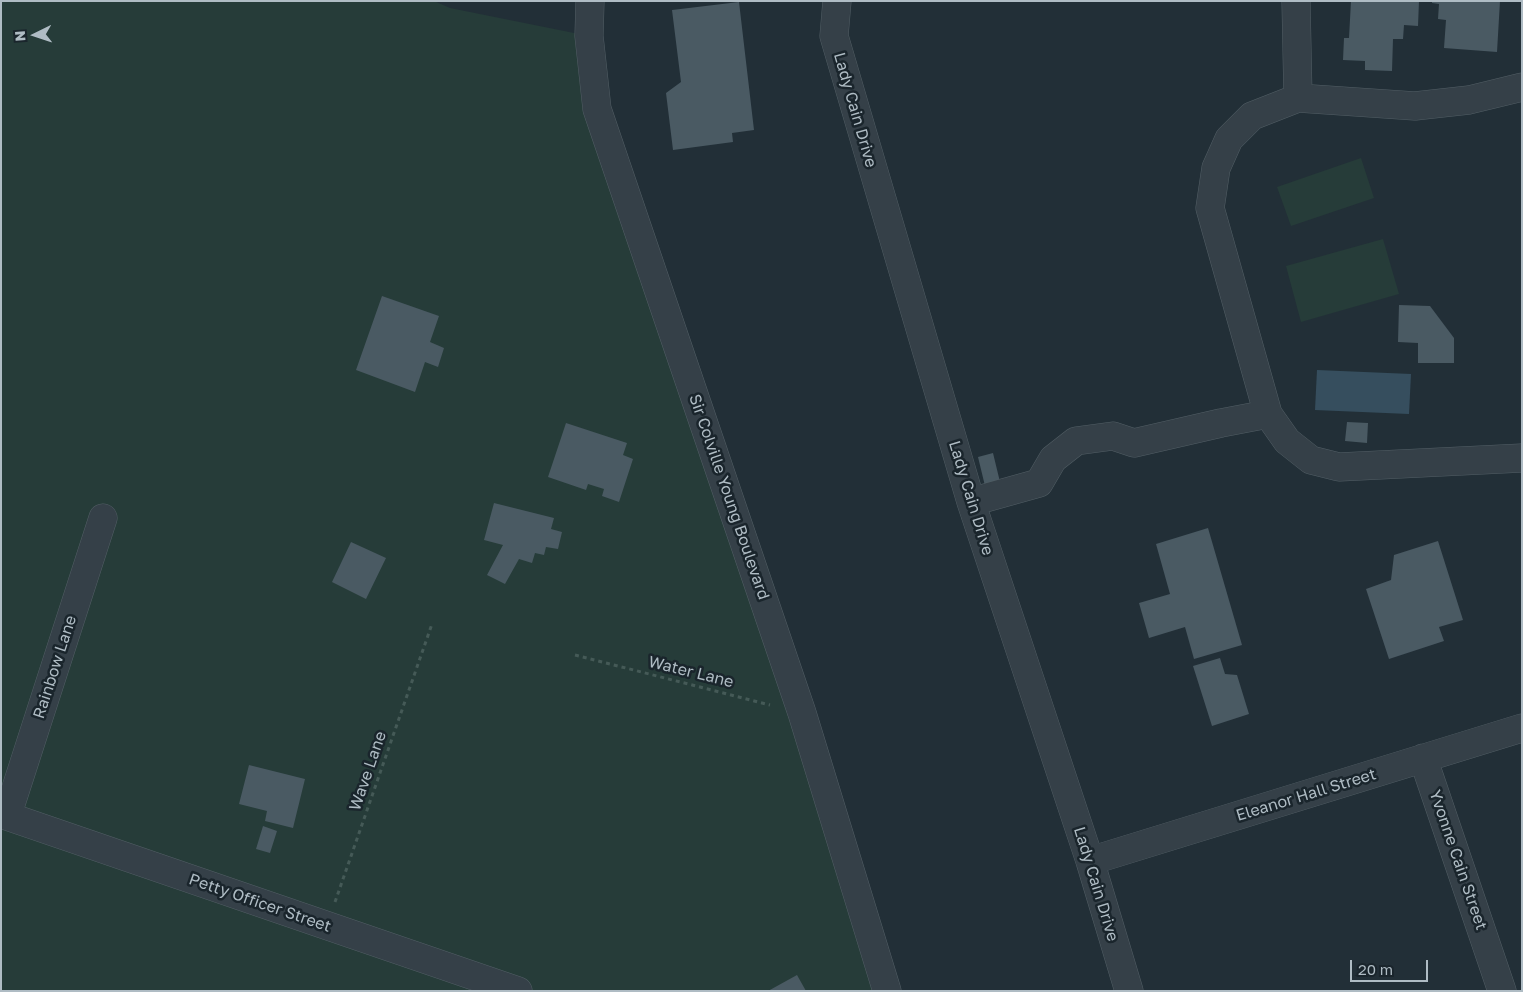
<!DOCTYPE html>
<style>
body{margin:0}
#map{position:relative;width:1523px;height:992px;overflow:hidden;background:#222f37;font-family:"Golos Text",sans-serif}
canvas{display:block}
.frame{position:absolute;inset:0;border:2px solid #afbcc4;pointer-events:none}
.north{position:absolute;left:10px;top:10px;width:50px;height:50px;-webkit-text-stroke:4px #1a252c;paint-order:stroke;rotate:266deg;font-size:14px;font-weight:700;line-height:20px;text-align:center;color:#afbcc4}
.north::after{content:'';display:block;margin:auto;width:18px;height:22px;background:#afbcc4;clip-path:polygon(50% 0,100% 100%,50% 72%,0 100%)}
.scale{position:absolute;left:1350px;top:960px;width:78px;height:22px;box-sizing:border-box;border:2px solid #afbcc4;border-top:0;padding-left:6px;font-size:15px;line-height:18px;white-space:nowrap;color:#afbcc4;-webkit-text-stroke:4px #1a252c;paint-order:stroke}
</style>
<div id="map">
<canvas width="1523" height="992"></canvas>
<div class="frame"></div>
<div class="north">N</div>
<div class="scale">20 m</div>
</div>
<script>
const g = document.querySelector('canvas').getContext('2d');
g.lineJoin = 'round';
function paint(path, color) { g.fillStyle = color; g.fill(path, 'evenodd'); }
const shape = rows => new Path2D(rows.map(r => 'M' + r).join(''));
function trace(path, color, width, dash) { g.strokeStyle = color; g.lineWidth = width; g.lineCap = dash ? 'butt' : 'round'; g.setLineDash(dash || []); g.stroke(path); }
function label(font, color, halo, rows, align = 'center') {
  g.font = font + ' "Golos Text",sans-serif'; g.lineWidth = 5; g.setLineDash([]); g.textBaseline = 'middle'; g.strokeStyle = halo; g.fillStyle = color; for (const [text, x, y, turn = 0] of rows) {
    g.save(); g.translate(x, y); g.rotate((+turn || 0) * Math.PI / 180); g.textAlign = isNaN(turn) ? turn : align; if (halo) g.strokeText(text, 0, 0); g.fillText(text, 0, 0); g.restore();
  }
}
const green = shape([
 [1,1,434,1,450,8,589,36,883,991,1,991],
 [1361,158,1374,198,1291,226,1277,187],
 [1383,239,1399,294,1301,322,1286,266]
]);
const water = shape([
 [1317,370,1411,374,1409,414,1315,410]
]);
const building = shape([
 [1351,1,1419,1,1418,26,1404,25,1403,39,1393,39,1392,71,1365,70,1365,61,1343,60,1344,38,1349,38],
 [1432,1,1500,1,1497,52,1444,48,1446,20,1438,19,1439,4,1432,3],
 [739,2,754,130,732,133,733,142,673,150,666,93,681,82,672,10],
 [382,296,439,316,430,342,444,348,438,367,425,362,415,392,356,370],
 [1399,305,1430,306,1454,338,1454,363,1418,363,1418,343,1398,342],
 [1347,422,1368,423,1367,443,1345,441],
 [566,423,627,443,623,455,633,459,619,502,602,496,604,489,588,484,586,490,548,477],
 [993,453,1000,482,985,486,978,457],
 [494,503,554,518,551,529,562,532,558,549,546,547,544,555,535,553,532,563,519,559,505,584,487,575,503,545,484,540],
 [1208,528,1242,645,1194,659,1185,627,1149,638,1139,603,1170,594,1156,544],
 [1438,541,1463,620,1439,627,1444,641,1389,659,1366,589,1391,580,1394,555],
 [351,542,386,558,366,599,332,582],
 [1220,658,1225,674,1237,675,1249,714,1212,726,1193,666],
 [249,765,305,779,293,828,265,821,267,811,239,804],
 [263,826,277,831,270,853,256,849],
 [797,975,806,991,768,991]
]);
const path = shape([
 [575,655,770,705],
 [335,902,432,624]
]);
const minor = shape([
 [590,1,589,36,597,109,802,713,887,991],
 [837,1,834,36,971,502,1090,861,1129,991],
 [1296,1,1298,98],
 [1522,87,1469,100,1415,106,1298,98,1252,116,1229,139,1216,168,1210,208,1268,414,1287,441,1311,460,1339,467,1522,458],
 [971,502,1039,483,1053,459,1076,441,1113,436,1134,443,1221,423,1268,414],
 [1423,758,1502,991],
 [1,814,518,991],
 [7,816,103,518],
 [1090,861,1522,728]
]);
const streetNames = [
 ["Lady Cain Drive",855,110,74],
 ["Sir Colville Young Boulevard",729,497,71],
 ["Lady Cain Drive",971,498,73],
 ["Rainbow Lane",55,667,-72],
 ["Water Lane",691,672,14],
 ["Wave Lane",368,771,-71],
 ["Eleanor Hall Street",1306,795,-17],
 ["Yvonne Cain Street",1458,860,71],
 ["Lady Cain Drive",1096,884,73],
 ["Petty Officer Street",260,903,19]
];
paint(green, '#263c39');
paint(water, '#364e5e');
paint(building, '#4a5a63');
trace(minor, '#525e65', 29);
trace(path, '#455a57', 3, [4, 4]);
trace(minor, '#354048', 28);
label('16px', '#afbcc4', '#1a252c', streetNames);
</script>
